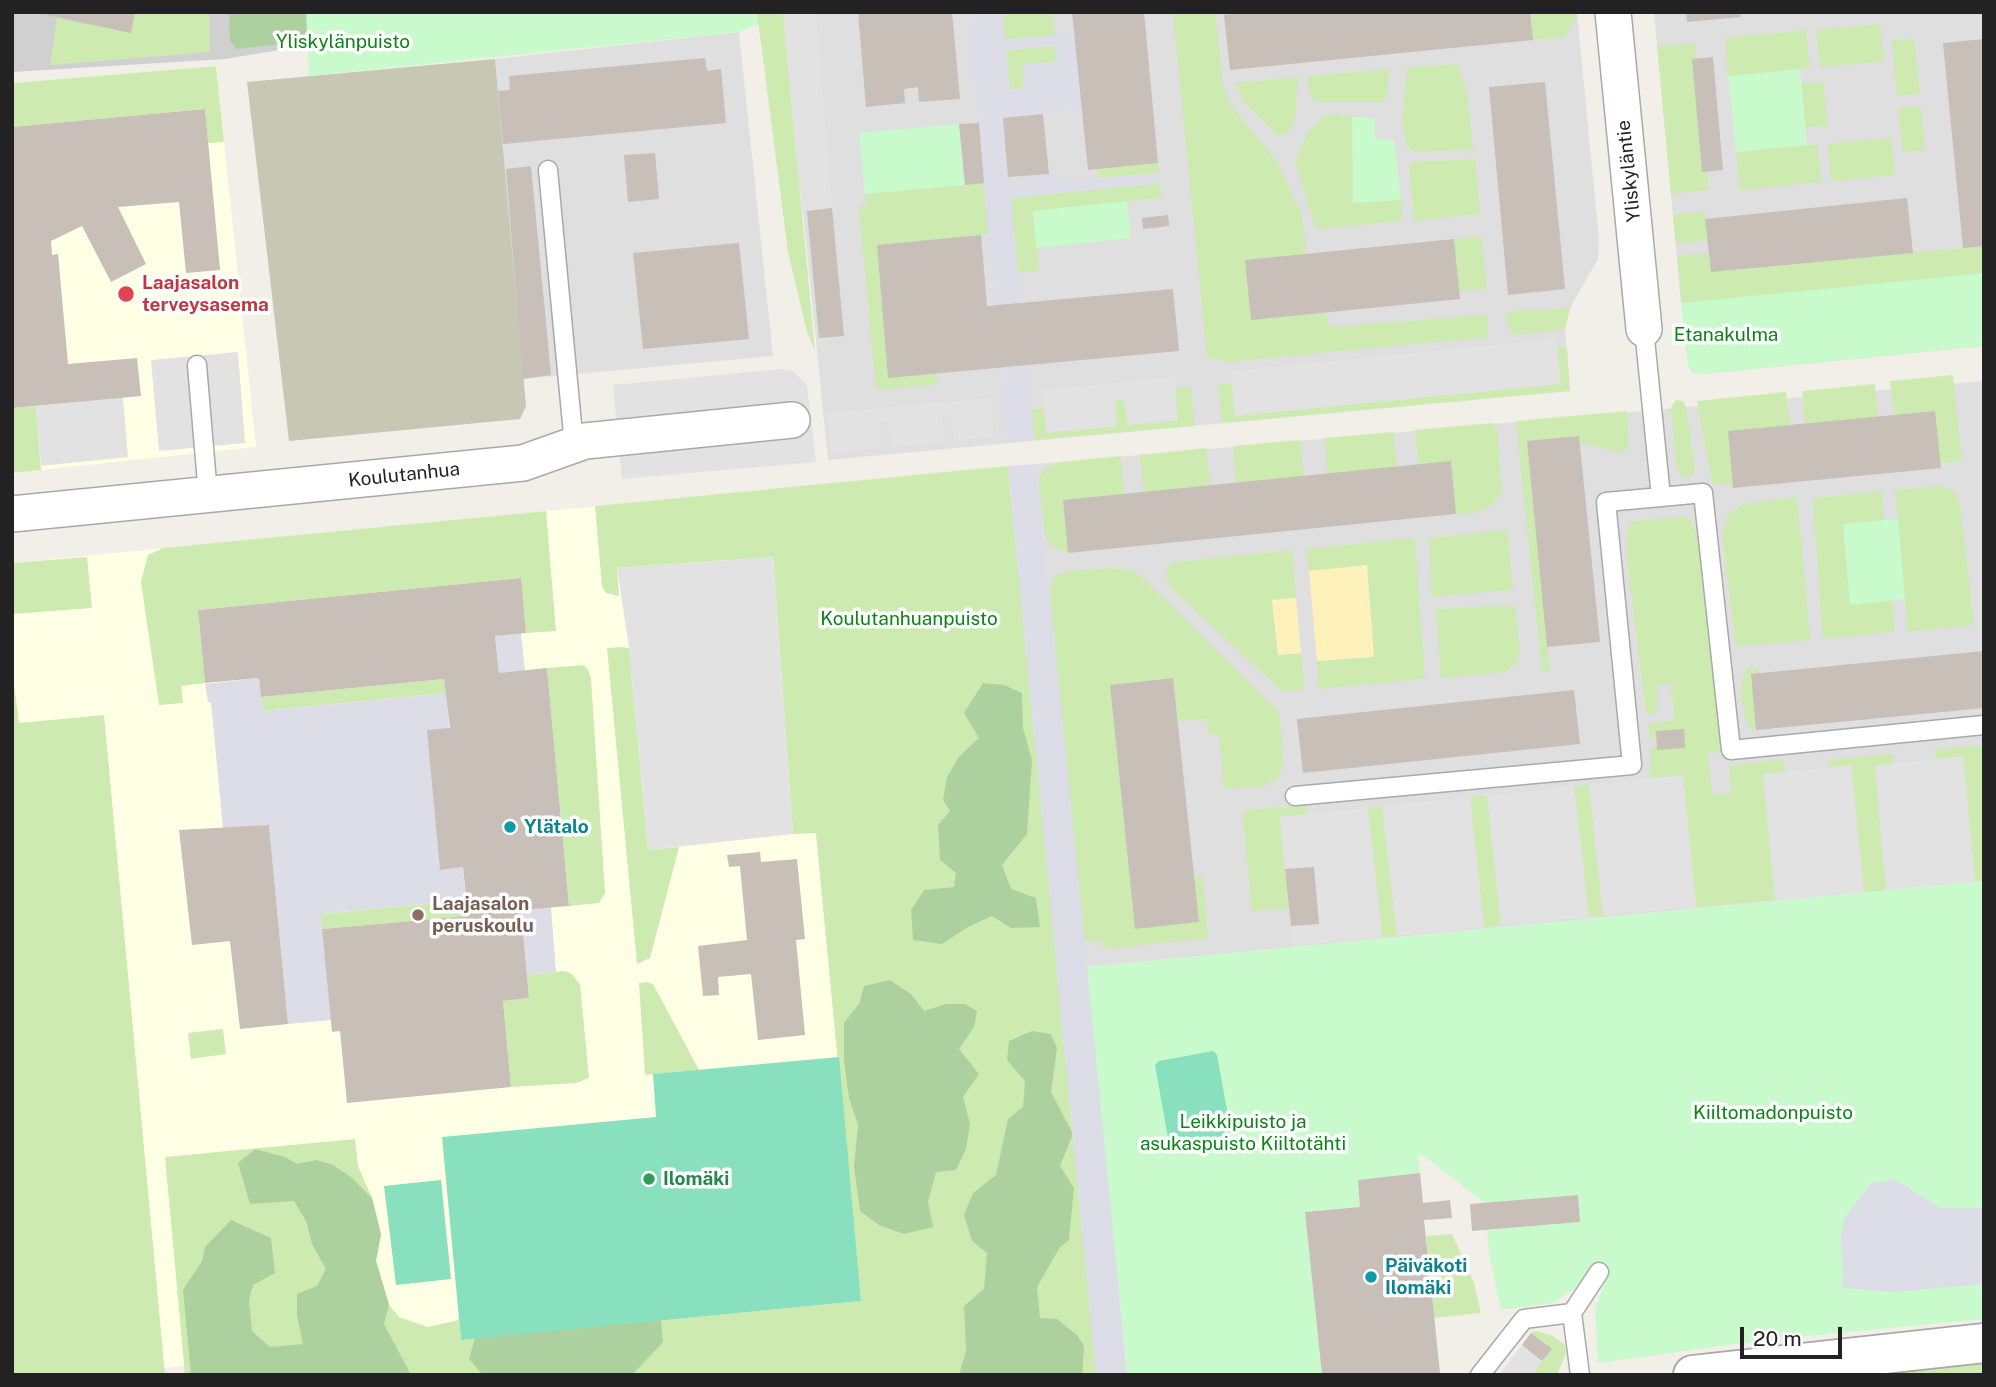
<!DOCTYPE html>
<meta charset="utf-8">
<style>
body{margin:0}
#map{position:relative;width:1996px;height:1387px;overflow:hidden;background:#f2efe9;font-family:"Public Sans",sans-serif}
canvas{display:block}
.frame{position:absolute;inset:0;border:14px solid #222;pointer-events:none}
.scale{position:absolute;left:1740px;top:1327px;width:102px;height:32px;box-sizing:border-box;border:4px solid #222;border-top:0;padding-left:9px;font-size:21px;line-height:24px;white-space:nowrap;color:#222;-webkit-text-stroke:5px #fff;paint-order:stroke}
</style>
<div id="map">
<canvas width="1996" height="1387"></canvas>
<div class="frame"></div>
<div class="scale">20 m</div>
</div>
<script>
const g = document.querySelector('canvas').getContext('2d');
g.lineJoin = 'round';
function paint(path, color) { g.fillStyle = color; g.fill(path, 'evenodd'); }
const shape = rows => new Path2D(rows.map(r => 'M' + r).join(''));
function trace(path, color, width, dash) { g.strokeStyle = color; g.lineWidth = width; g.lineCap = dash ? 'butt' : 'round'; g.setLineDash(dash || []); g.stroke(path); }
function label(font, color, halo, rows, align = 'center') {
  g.font = font + ' "Public Sans",sans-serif'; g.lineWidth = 7; g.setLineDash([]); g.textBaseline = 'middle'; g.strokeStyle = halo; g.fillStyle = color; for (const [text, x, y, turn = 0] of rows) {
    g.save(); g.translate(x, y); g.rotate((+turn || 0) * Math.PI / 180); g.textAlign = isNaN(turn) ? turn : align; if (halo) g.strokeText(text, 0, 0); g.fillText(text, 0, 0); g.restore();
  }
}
const residential = shape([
 [756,12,1577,12,1599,240,1598,259,1570,308,1565,329,1570,391,828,460,784,22,758,24],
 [1654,12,1984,12,1984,273,1681,303],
 [739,32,773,356,523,379,495,59],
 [1984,381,1984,881,1086,967,1037,464]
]);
const education = shape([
 [216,66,256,447,12,473,12,83],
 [782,488,861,1301,92,1375,12,998,12,563]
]);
const religious = shape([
 [12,12,306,12,309,45,225,59,12,72]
]);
const construction = shape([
 [495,59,526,406,520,419,289,441,247,82]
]);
const grass = shape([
 [135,12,209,12,210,52,50,65,57,18,131,33],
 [757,12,783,12,815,351,807,332,788,252],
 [1002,12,1052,12,1054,35,1005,40],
 [1173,12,1215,12,1223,84,1229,103,1276,160,1302,216,1307,254,1245,260,1251,319,1326,312,1329,327,1486,315,1489,337,1228,362,1207,357],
 [1530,12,1577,12,1577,17,1564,37,1533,40],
 [1880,24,1884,62,1820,67,1816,30],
 [1806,30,1810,68,1728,76,1725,38],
 [1914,39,1920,94,1897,96,1892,40],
 [1695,43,1696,58,1692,59,1702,171,1707,171,1708,190,1671,194,1657,46],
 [1055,45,1058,61,1024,89,1010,90,1006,50],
 [1457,64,1467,90,1473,150,1415,152,1407,146,1402,121,1407,68],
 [216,66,224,142,208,143,205,109,12,127,12,83],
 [1389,69,1387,93,1383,102,1321,102,1313,99,1308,87,1307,76],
 [1298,77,1295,120,1288,132,1278,136,1244,102,1235,83],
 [1823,82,1828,126,1805,128,1801,83],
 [1921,106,1925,150,1903,152,1898,108],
 [1336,113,1352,117,1353,203,1401,200,1402,221,1316,229,1295,163,1307,133,1324,117],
 [1891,138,1895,175,1831,181,1828,144],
 [1817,144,1821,182,1740,190,1736,152],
 [1475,159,1480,214,1414,221,1409,167,1411,162],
 [1158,163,1159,173,1097,178,1097,169],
 [984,183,988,234,877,246,888,377,936,373,938,384,876,390,859,206,866,206,865,194],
 [1160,183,1161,198,1128,201,1128,208,1034,217,1039,271,1018,273,1010,198],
 [1705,212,1707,240,1676,244,1673,214],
 [1481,236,1487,289,1459,291,1454,239],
 [1984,246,1984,346,1703,374,1692,372,1688,364,1677,256,1708,253,1711,272],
 [1570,308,1565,329,1543,332,1513,335,1505,315,1514,311],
 [1557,347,1567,347,1570,391,1222,423,1218,385,1232,383,1235,415,1560,384],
 [1953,375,1962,460,1940,463,1935,411,1894,415,1890,381],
 [1875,384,1878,417,1805,424,1802,391],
 [1191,387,1194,426,1034,440,1031,409,1044,408,1047,433,1117,426,1115,401,1125,400,1127,425,1178,420,1175,389],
 [1786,392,1790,425,1733,483,1713,485,1697,401],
 [1676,400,1683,401,1686,406,1695,467,1693,475,1688,478,1682,477,1677,469,1671,407],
 [36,406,41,470,12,473,12,408],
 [1627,411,1628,447,1624,453,1579,443,1579,436,1527,442,1550,672,1542,671,1516,421],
 [1493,423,1497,428,1502,491,1494,504,1475,513,1456,514,1451,462,1419,465,1415,430],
 [1393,432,1397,467,1328,474,1324,438],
 [1300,440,1304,476,1236,483,1233,446],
 [1206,448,1210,485,1144,492,1140,455],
 [1121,456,1124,494,1063,500,1068,553,1049,544,1044,533,1038,478,1047,467,1060,462],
 [1008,466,1097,1375,185,1375,165,1157,355,1139,358,1166,372,1198,381,1234,376,1261,389,1305,399,1317,428,1327,459,1320,461,1340,861,1301,816,833,793,834,773,557,617,568,619,596,606,593,602,586,595,506],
 [1942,486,1955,492,1960,505,1974,625,1908,632,1895,490],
 [1882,491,1884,521,1843,525,1850,604,1892,600,1895,632,1823,639,1813,498],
 [1797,497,1810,640,1736,646,1722,535,1728,515,1743,504],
 [546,511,556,631,526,633,520,578,198,610,205,683,181,686,183,703,159,705,141,582,148,555,163,548],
 [1684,516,1691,521,1700,542,1722,752,1707,754,1713,795,1732,793,1729,766,1783,759,1785,772,1763,775,1775,900,1696,907,1683,775,1651,778,1650,747,1657,746,1656,731,1656,737,1650,738,1648,724,1675,720,1670,683,1657,684,1657,712,1652,715,1646,713,1627,560,1627,531,1632,521],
 [1507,530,1513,590,1432,597,1429,538],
 [1411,538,1415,542,1425,679,1319,689,1317,661,1374,657,1367,566,1309,571,1306,549],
 [1292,550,1296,598,1272,601,1278,655,1301,653,1305,690,1282,691,1170,587,1166,579,1167,569,1175,562],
 [87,557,92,608,12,614,12,563],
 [1110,568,1131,570,1142,577,1279,712,1284,760,1280,776,1266,786,1224,789,1219,734,1209,735,1207,719,1178,721,1173,678,1110,685,1135,928,1199,922,1194,875,1202,875,1208,938,1106,949,1098,941,1084,941,1049,589,1057,576,1070,571],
 [1515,605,1520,648,1518,661,1506,672,1441,678,1436,609],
 [622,647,629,648,648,850,679,847,650,958,637,964,607,648],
 [583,665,588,669,591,679,605,893,599,903,569,906,547,668],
 [12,668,19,723,104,715,165,1375,12,1375],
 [1747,668,1756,668,1760,673,1751,674,1758,732,1750,728,1745,716,1741,694,1742,678],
 [444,679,446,693,262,711,261,697],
 [1984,745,1984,881,1975,881,1963,757,1936,759,1934,750],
 [1893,754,1894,763,1875,766,1886,890,1864,892,1851,766,1830,767,1829,760],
 [1589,785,1603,915,1589,917,1574,786],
 [1487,796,1501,925,1484,927,1470,797],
 [1305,805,1306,814,1280,818,1289,908,1252,911,1242,810],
 [1382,806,1397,936,1382,937,1368,808],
 [466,900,468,916,322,929,321,914],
 [563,971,571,973,580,984,589,1078,576,1083,511,1087,503,1001,529,998,527,975],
 [647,982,653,984,699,1070,645,1075,639,983],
 [223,1029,226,1054,191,1059,188,1033],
 [1452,1234,1474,1283,1481,1313,1434,1318,1426,1236],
 [1536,1331,1553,1336,1565,1345,1566,1353,1557,1375,1532,1375,1551,1349,1531,1333],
 [1984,1358,1984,1375,1823,1375]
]);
const forest = shape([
 [229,12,330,12,322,27,288,43,237,49,230,41],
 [983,683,1004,685,1022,693,1023,728,1032,760,1027,834,1002,865,1011,889,1036,898,1040,927,1011,928,992,916,968,927,942,944,913,940,911,910,924,890,954,887,956,873,940,860,938,825,950,811,943,800,947,777,959,757,979,738,964,713],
 [890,980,911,994,924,1011,946,1004,965,1004,977,1011,974,1027,959,1049,979,1074,963,1097,970,1124,966,1149,956,1170,936,1172,928,1202,933,1227,904,1234,879,1225,860,1211,854,1166,858,1125,849,1098,844,1061,844,1023,859,1004,864,986],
 [1032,1031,1051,1034,1057,1048,1051,1092,1073,1134,1060,1166,1074,1188,1069,1240,1060,1247,1037,1287,1040,1318,1057,1319,1077,1335,1084,1346,1082,1375,959,1375,966,1351,964,1306,984,1289,987,1253,972,1241,964,1215,973,1193,996,1175,1008,1119,1023,1107,1025,1081,1007,1060,1009,1041],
 [255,1149,285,1157,297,1164,316,1160,333,1165,351,1177,372,1198,381,1234,376,1261,389,1305,384,1324,411,1375,191,1375,183,1290,202,1261,205,1247,231,1220,271,1238,275,1273,253,1285,249,1300,252,1331,270,1347,303,1344,297,1316,297,1294,317,1286,326,1269,312,1244,306,1221,294,1201,250,1204,238,1163],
 [661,1320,663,1342,632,1375,483,1375,469,1359,475,1338]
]);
const sand = shape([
 [1367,565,1374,657,1317,661,1309,571],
 [1296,598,1301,653,1278,655,1272,600]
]);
const park = shape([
 [306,12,756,12,758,24,739,32,309,76],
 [1800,69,1807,145,1736,152,1728,76],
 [1352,117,1375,118,1375,139,1394,140,1401,200,1353,203],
 [959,124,965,185,865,194,859,133],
 [1127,201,1131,238,1036,248,1033,211],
 [1984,273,1984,346,1703,374,1692,371,1688,364,1681,303],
 [1898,519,1905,599,1850,605,1843,524],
 [1984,881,1984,1319,1765,1340,1598,1363,1595,1309,1609,1271,1598,1265,1581,1285,1552,1303,1501,1310,1489,1254,1487,1230,1580,1222,1578,1195,1485,1203,1423,1155,1418,1156,1420,1173,1358,1180,1360,1207,1305,1212,1322,1375,1127,1375,1086,967]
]);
const pitch = shape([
 [1213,1051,1217,1055,1231,1132,1227,1137,1175,1147,1169,1143,1155,1065,1159,1061],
 [839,1057,861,1301,461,1340,442,1137,656,1117,653,1074],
 [441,1180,451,1279,396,1285,384,1186]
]);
const parking = shape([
 [783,12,816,12,832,208,802,211],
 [1556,339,1561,384,1235,416,1230,371],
 [238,352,245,443,159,451,151,360],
 [781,369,793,371,807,385,816,462,622,479,613,385],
 [1174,377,1178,420,1127,425,1124,400,1115,401,1117,426,1046,433,1042,390],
 [123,397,128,457,41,466,36,406],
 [990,398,994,437,954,441,951,415,942,416,944,442,891,447,888,421,879,423,881,448,830,453,826,413],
 [773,557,793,834,648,850,629,648,617,568],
 [1963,756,1975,881,1886,890,1875,766],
 [1851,765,1864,892,1775,900,1763,774],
 [1683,775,1696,907,1603,915,1589,785],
 [1574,786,1589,917,1501,925,1487,796],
 [1470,797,1484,927,1397,936,1382,806],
 [1368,808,1382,937,1293,946,1280,817],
 [1522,1345,1542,1361,1532,1375,1499,1375]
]);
const plaza = shape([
 [968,12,1002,12,1005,40,1074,33,1082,110,1003,118,1010,187,1024,186,1023,176,1049,174,1058,173,1059,183,1159,173,1160,183,1011,198,1034,440,1007,443],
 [1055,46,1057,61,1022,65,1024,88,1010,90,1006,50],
 [1037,464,1107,1168,1127,1375,1096,1375,1075,1161,1008,466],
 [521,633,525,671,499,673,495,636],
 [259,678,263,711,446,693,466,900,321,914,331,1020,288,1024,269,825,223,829,211,702,208,702,205,684],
 [551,907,556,972,527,975,521,910],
 [1895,1179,1940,1208,1984,1208,1984,1284,1894,1292,1843,1288,1841,1234,1844,1219,1871,1183]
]);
const building = shape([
 [34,12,135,12,131,33],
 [858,12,952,12,960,99,919,102,918,87,904,89,905,103,866,107],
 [1072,12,1144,12,1158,163,1088,170],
 [1250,12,1530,12,1533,40,1230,70,1224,15],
 [1686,12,1740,12,1741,17,1687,22],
 [1984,39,1984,246,1963,248,1943,43],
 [1713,57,1723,170,1702,172,1692,59],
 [705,58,707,71,721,69,726,123,503,144,498,91,510,90,509,76],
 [1545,82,1565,289,1508,295,1489,87],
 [205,109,220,270,186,273,179,202,118,207,146,264,111,282,82,226,51,241,52,255,58,254,68,364,137,358,141,396,12,408,12,127],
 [1043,114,1049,174,1008,177,1003,118],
 [979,123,984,183,965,185,959,124],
 [655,153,659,199,628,202,624,155],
 [531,166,551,375,523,379,506,169],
 [1907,198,1913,253,1711,272,1705,219],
 [832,208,844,336,819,338,807,211],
 [1168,215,1169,226,1143,229,1142,218],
 [981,235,987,306,1173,289,1179,351,888,378,877,245],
 [1454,239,1460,299,1251,320,1245,260],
 [739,243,749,339,643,349,633,253],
 [1935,411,1941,468,1733,488,1728,431],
 [1579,436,1600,642,1547,647,1527,441],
 [1451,461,1456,514,1068,553,1063,500],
 [521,578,526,633,495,636,499,673,547,668,569,906,521,910,529,998,503,1001,511,1087,347,1103,340,1031,332,1032,322,929,468,916,463,867,440,870,427,730,450,728,444,679,261,697,259,678,205,683,198,610],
 [1984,651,1984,708,1756,730,1751,674],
 [1173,678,1199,922,1135,929,1110,685],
 [1574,690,1580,744,1303,773,1297,719],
 [1684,729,1685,748,1657,750,1656,731],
 [269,825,288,1024,240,1029,230,941,192,945,179,830],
 [760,852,761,862,797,859,805,939,796,940,805,1035,758,1040,751,974,718,977,719,995,703,996,698,946,747,940,740,866,729,867,727,855],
 [1314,867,1319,924,1291,926,1285,869],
 [1420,1173,1423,1203,1450,1200,1452,1218,1424,1220,1440,1373,1322,1375,1305,1212,1360,1207,1358,1180],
 [1578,1195,1580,1222,1472,1231,1470,1204],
 [1531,1333,1552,1349,1542,1361,1522,1345]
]);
const service = shape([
 [548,170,574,445],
 [197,365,208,495],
 [1661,497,1703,493,1731,750,1984,725],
 [1295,796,1632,765,1606,502,1661,497,1644,329],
 [1572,1313,1599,1272],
 [1480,1375,1524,1319,1572,1313,1580,1375]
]);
const minor = shape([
 [1613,12,1644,329],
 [12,514,523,463,585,441,792,420]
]);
const tertiary = shape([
 [1693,1375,1984,1343]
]);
const markers = [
 [126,294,9,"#e0444e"],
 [510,827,7,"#0f9aa8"],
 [418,915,7,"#8d6e63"],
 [649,1179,7,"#2e9e5b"],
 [1371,1277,7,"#0f9aa8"]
];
const parkNames = [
 ["Yliskylänpuisto",343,42],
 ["Etanakulma",1726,335],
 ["Koulutanhuanpuisto",909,619],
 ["Kiiltomadonpuisto",1773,1113],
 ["Leikkipuisto ja",1243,1122],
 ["asukaspuisto Kiiltotähti",1243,1144]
];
const streetNames = [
 ["Yliskyläntie",1629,171,-96],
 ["Koulutanhua",404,475,-6]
];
const healthNames = [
 ["Laajasalon",142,283],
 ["terveysasema",142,305]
];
const cultureNames = [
 ["Ylätalo",524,827],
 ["Päiväkoti",1385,1266],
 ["Ilomäki",1385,1288]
];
const educationNames = [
 ["Laajasalon",432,904],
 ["peruskoulu",432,926]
];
const leisureNames = [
 ["Ilomäki",663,1179]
];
paint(residential, '#e0dfdf');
paint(education, '#ffffe5');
paint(religious, '#d0d0d0');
paint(construction, '#c7c7b4');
paint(grass, '#cdebb0');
paint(forest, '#add19e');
paint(sand, '#fff1ba');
paint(park, '#c8facc');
paint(pitch, '#88e0be');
paint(parking, '#e2e2e2');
paint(plaza, '#dddde8');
paint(building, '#c7bfb8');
trace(service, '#a9a9a9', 21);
trace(minor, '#a9a9a9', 38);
trace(tertiary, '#a9a9a9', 42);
trace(service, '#fff', 18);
trace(minor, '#fff', 35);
trace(tertiary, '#fff', 38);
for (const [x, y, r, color] of markers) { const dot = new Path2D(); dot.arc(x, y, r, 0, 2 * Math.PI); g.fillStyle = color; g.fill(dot); trace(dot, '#fff', 2.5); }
label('19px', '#0c8416', '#fff', parkNames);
label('19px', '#222', '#fff', streetNames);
label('bold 19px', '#be3a42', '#fff', healthNames, 'left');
label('bold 19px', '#0d838f', '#fff', cultureNames, 'left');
label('bold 19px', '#785e54', '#fff', educationNames, 'left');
label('bold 19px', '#27864d', '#fff', leisureNames, 'left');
</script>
